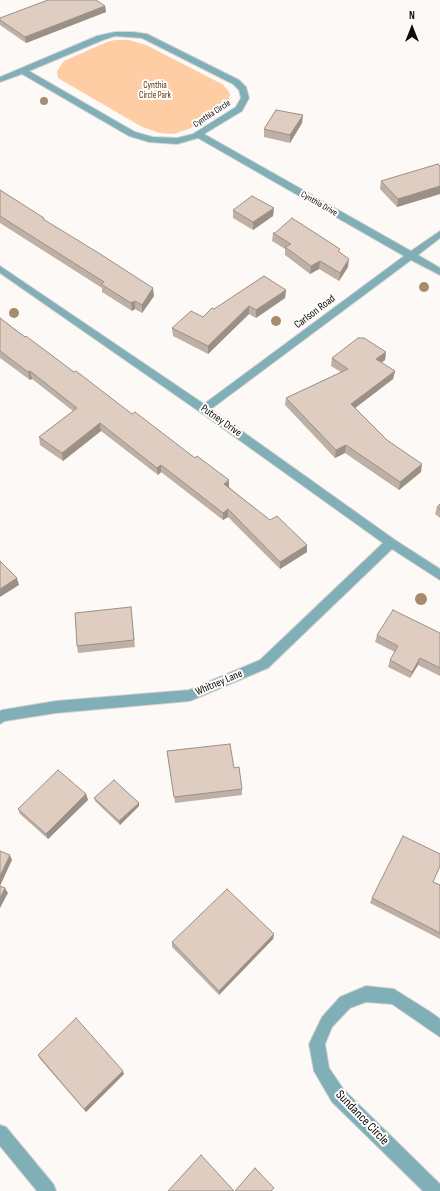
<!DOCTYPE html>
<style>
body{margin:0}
#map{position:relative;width:440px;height:1191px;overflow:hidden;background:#fdf9f7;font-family:"Sofia Sans Condensed",sans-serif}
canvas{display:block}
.north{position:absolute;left:392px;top:8px;width:40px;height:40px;-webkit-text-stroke:3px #fff;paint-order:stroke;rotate:0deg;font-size:11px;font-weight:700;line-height:16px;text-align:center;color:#100a06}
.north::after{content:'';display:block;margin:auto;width:14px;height:18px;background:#100a06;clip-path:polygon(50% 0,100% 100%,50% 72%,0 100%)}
</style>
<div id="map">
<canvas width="440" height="1191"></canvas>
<div class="north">N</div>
</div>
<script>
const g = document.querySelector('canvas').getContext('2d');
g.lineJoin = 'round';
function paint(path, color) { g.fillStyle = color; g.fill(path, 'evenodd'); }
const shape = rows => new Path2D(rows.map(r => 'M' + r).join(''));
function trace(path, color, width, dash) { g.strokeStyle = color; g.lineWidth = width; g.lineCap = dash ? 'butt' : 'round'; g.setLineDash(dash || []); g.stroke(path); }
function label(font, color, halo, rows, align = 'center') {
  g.font = font + ' "Sofia Sans Condensed",sans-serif'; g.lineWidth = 4; g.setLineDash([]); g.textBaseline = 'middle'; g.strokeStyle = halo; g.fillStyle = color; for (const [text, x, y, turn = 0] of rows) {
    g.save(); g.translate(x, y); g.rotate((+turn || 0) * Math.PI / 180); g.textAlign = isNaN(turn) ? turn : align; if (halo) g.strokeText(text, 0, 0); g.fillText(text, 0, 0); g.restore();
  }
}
const green = shape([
 [115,40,129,40,146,45,222,84,227,89,230,94,228,103,223,109,191,128,174,134,160,133,142,127,58,78,57,71,64,61,107,42]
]);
const minor = shape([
 [115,32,133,32,147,34,239,80,246,87,249,98,242,111,204,134,411,251,440,231,440,238,418,255,440,268,440,275,411,260,211,409,395,540,440,569,440,580,392,549,268,668,190,701,56,713,5,721,0,724,0,711,2,710,56,701,189,690,260,660,383,543,200,412,0,273,0,266,204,404,404,256,198,138,177,144,149,142,129,136,22,74,0,82,0,77,97,36,115,32],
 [115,36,142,38,233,84,239,90,241,98,236,107,193,134,177,138,153,137,135,132,29,71,103,40,115,36],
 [366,986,394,989,432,1013,440,1019,440,1037,392,1004,366,1002,350,1008,332,1027,325,1044,329,1068,344,1090,440,1184,440,1191,423,1191,332,1102,314,1071,309,1044,322,1017,340,997,366,986],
 [0,1125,6,1127,54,1185,56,1191,37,1191,0,1146,0,1125]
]);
const trees = [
 [44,101,4],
 [424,287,5],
 [14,313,5],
 [276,321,5],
 [421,599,6]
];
const wall = shape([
 [105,6,106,12,26,43,0,25,0,18],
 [302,123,290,143,264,137,264,129],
 [440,166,440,194,397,207,380,189,381,181],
 [0,190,154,296,142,313,135,309,132,311,102,292,102,288,0,223],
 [274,208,273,216,253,230,233,218,233,210],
 [273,233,340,252,348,267,339,281,319,269,310,274,285,255,285,249,272,241],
 [286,290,285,298,256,318,249,314,208,354,173,336,172,328,203,317,214,309],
 [0,318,25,337,229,487,307,552,280,569,228,517,223,520,161,472,158,475,101,431,63,461,40,445,39,437,73,411,32,379,30,380,0,358],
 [386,352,385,360,381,363,395,371,393,379,355,408,387,440,421,472,399,490,345,453,335,458,285,405,286,398,341,372,331,366,332,358],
 [440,504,440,518,435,514,437,507],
 [131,607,135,647,78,653,77,646],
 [440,633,440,676,418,665,410,678,388,667,390,660,395,652,375,642,377,635],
 [167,751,234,768,242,789,242,795,175,803],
 [86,794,88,800,48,839,20,814,18,809],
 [94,798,139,803,139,806,120,825,95,801],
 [433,882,440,885,440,939,370,903,372,898],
 [274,934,273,939,219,995,172,947,172,942],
 [38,1055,124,1074,86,1112,40,1059]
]);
const shadedWall = shape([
 [105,6,106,12,26,43,25,37],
 [303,115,302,123,290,143,290,135],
 [440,186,440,194,397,207,398,199],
 [274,208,273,216,253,230,253,222],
 [349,259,348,267,339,281,340,273],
 [320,261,319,269,310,274,311,266],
 [153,288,154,296,142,313,142,305],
 [286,290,285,298,256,318,256,310],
 [135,301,135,309,132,311,131,303],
 [249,306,249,314,208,354,208,346],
 [386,352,385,360,375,367,376,359],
 [30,371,32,379,30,380,28,372],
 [395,371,393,379,350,412,351,404],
 [100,423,101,431,63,461,62,453],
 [346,445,345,453,335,458,336,450],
 [422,464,421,472,399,490,400,482],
 [161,465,161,472,158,475,157,468],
 [229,480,229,487,224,491,224,484],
 [228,509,228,517,223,520,223,513],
 [307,545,307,552,280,569,280,562],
 [17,578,19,585,0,597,0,589],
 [420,658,418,665,410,678,412,672],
 [86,794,88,800,48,839,46,834],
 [139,803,139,806,120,825,119,821],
 [10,855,12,860,0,886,0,876],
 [5,888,8,893,0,908,0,898],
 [274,934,273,939,219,995,219,991],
 [123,1071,124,1074,86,1112,84,1109]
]);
const building = shape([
 [48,0,96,0,105,6,25,37,0,20,0,18,48,0],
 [276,110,303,115,290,135,264,129,276,110],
 [438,164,440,166,440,186,398,199,381,181,438,164],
 [0,190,44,218,43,219,97,252,153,288,142,305,135,301,131,303,101,284,104,282,0,216,0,190],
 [252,196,274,208,253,222,233,210,252,196],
 [292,218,340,249,338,251,349,259,340,273,320,261,311,266,285,247,291,244,273,233,275,233,292,218],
 [264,276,286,290,256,310,249,306,208,346,172,328,191,311,203,317,212,308,214,309,264,276],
 [0,318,25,337,26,336,74,372,76,371,132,414,135,412,195,458,197,456,229,480,224,484,270,520,277,516,307,545,280,562,228,509,223,513,161,465,157,468,100,423,62,453,39,437,77,408,30,371,28,372,0,351,0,318],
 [358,338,364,338,386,352,376,359,395,371,351,404,387,440,422,464,400,482,346,445,336,450,286,398,348,369,332,358,358,338],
 [440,504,440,509,437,507,440,504],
 [0,561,17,578,0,589,0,561],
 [131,607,134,640,77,646,75,613,131,607],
 [393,610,440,633,440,668,420,658,412,672,390,660,398,646,377,635,393,610],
 [230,744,234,768,239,767,242,789,174,797,167,751,230,744],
 [58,770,86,794,46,834,18,809,58,770],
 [114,780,139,803,119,821,94,798,114,780],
 [403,836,440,854,440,866,433,882,440,885,440,933,372,898,403,836],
 [0,851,10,855,0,876,0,851],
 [0,886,5,888,0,898,0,886],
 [227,889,274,934,219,991,172,942,227,889],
 [76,1018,123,1071,84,1109,38,1055,76,1018],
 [201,1155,234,1191,168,1191,201,1155],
 [255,1168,274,1188,271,1191,235,1191,255,1168]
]);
const farParknames = [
 ["Cynthia",155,86],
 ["Circle Park",155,96]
];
const farStreetnames = [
 ["Cynthia Circle",212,114,-33],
 ["Cynthia Drive",319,204,30]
];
const streetNames = [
 ["Carlson Road",315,312,-37],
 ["Putney Drive",221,421,35],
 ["Whitney Lane",219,683,-23]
];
const nearStreetnames = [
 ["Sundance Circle",362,1118,46]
];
paint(green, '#fecda4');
trace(minor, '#d7d3d0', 2);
paint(minor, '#81afb7');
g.fillStyle = '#a58c6f';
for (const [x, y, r] of trees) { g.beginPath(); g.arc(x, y, r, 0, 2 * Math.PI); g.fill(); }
paint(wall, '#bfb0a5');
paint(shadedWall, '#9b9086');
paint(building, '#decdc0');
trace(building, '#9b9086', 1);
label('9px', '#5d3200', '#fff', farParknames);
label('9px', '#100a06', '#fff', farStreetnames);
label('11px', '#100a06', '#fff', streetNames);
label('13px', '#100a06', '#fff', nearStreetnames);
</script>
